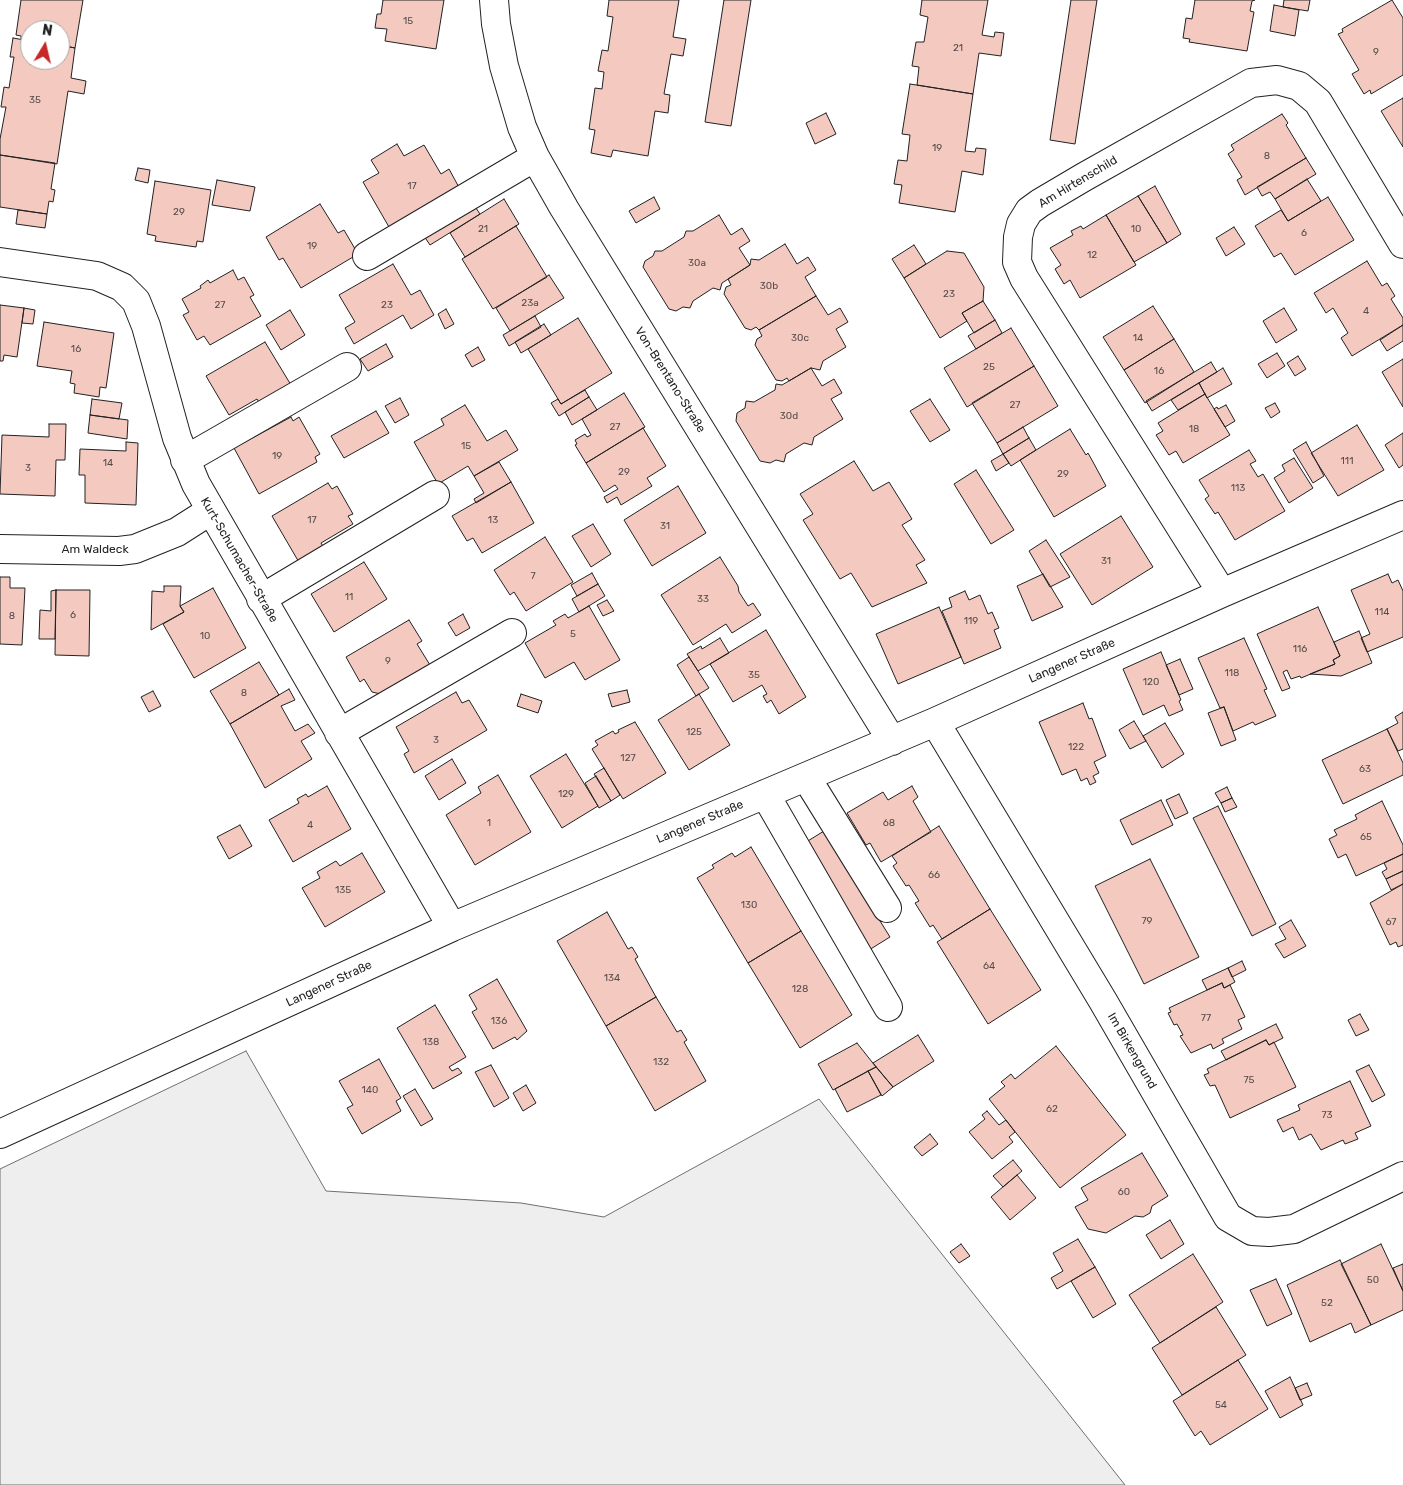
<!DOCTYPE html>
<meta charset="utf-8">
<style>
body{margin:0}
#map{position:relative;width:1403px;height:1485px;overflow:hidden;background:#fff;font-family:Rubik,sans-serif}
canvas{display:block}
.north{position:absolute;left:20px;top:20px;width:50px;height:50px;box-sizing:border-box;background:#fff;border:1px solid #a7a7a7;border-radius:50%;rotate:9deg;font-size:14px;font-weight:700;line-height:20px;text-align:center;color:#222}
.north::after{content:'';display:block;margin:auto;width:18px;height:22px;background:#c62828;clip-path:polygon(50% 0,100% 100%,50% 72%,0 100%)}
</style>
<div id="map">
<canvas width="1403" height="1485"></canvas>
<div class="north">N</div>
</div>
<script>
const g = document.querySelector('canvas').getContext('2d');
g.lineJoin = 'round';
function paint(path, color) { g.fillStyle = color; g.fill(path, 'evenodd'); }
const shape = rows => new Path2D(rows.map(r => 'M' + r).join(''));
function trace(path, color, width, dash) { g.strokeStyle = color; g.lineWidth = width; g.lineCap = dash ? 'butt' : 'round'; g.setLineDash(dash || []); g.stroke(path); }
function label(font, color, halo, rows, align = 'center') {
  g.font = font + ' Rubik,sans-serif'; g.lineWidth = 4; g.setLineDash([]); g.textBaseline = 'middle'; g.strokeStyle = halo; g.fillStyle = color; for (const [text, x, y, turn = 0] of rows) {
    g.save(); g.translate(x, y); g.rotate((+turn || 0) * Math.PI / 180); g.textAlign = isNaN(turn) ? turn : align; if (halo) g.strokeText(text, 0, 0); g.fillText(text, 0, 0); g.restore();
  }
}
const green = shape([
 [246,1051,326,1191,521,1203,604,1217,819,1099,1125,1485,0,1485,0,1169,246,1051]
]);
const building = shape([
 [21,0,83,0,75,48,60,45,60,30,30,30,30,41,21,39,21,36,16,35,21,0],
 [383,0,444,0,436,49,385,41,387,29,375,28,377,14,381,14,383,0],
 [609,0,679,0,673,37,686,39,683,56,671,54,664,94,670,95,668,113,655,111,648,156,613,150,611,157,591,153,595,130,589,129,595,88,602,89,604,72,598,71,602,50,608,51,613,17,607,16,609,0],
 [724,0,751,0,731,126,705,122,724,0],
 [922,0,988,0,982,35,994,37,995,32,1004,33,1001,56,979,53,973,94,917,85,919,67,912,66,916,42,924,42,928,17,920,15,922,0],
 [1071,0,1097,0,1075,144,1050,140,1071,0],
 [1195,0,1255,0,1252,1,1250,11,1254,12,1247,51,1189,42,1190,39,1183,38,1186,18,1192,19,1195,0],
 [1284,0,1310,0,1308,11,1283,7,1284,0],
 [1392,0,1403,18,1403,75,1371,94,1370,90,1364,94,1352,74,1359,70,1338,34,1343,32,1342,29,1392,0],
 [1274,5,1299,10,1295,36,1270,31,1274,5],
 [13,38,30,41,30,60,60,60,60,45,75,48,71,78,86,81,84,94,68,91,57,164,0,155,0,139,6,107,1,107,4,87,9,88,14,57,10,57,13,38],
 [910,84,973,94,965,151,975,152,976,148,986,149,983,175,962,171,955,212,899,203,902,185,894,184,898,160,907,161,910,135,902,134,910,84],
 [1403,98,1403,147,1381,111,1403,98],
 [826,113,836,134,815,144,806,123,826,113],
 [1282,114,1288,123,1286,125,1306,158,1245,195,1237,180,1242,177,1228,154,1234,150,1231,145,1282,114],
 [397,144,404,156,424,145,441,174,449,169,461,191,389,227,363,182,379,173,371,160,397,144],
 [0,155,55,163,51,189,55,190,53,202,49,201,47,214,0,207,0,155],
 [1306,158,1316,174,1275,199,1270,192,1262,196,1257,187,1306,158],
 [138,168,150,170,148,183,135,180,138,168],
 [1307,179,1321,201,1288,221,1275,199,1307,179],
 [217,180,255,187,250,211,212,205,217,180],
 [155,181,211,190,203,242,197,241,196,247,155,241,156,236,147,234,155,181],
 [1155,186,1181,234,1167,243,1138,196,1155,186],
 [1138,196,1167,243,1134,262,1106,215,1138,196],
 [654,197,660,209,636,223,629,211,654,197],
 [1328,197,1354,240,1295,275,1281,253,1274,257,1255,226,1281,210,1288,221,1328,197],
 [504,199,519,224,465,257,450,233,504,199],
 [472,202,480,214,430,245,422,233,472,202],
 [320,204,338,233,344,230,358,254,301,288,283,258,279,260,266,237,320,204],
 [18,210,47,214,45,228,16,224,18,210],
 [719,215,731,235,742,228,750,241,739,248,750,265,722,283,720,290,713,288,693,301,690,308,683,307,676,311,669,309,643,267,645,261,653,256,655,251,662,251,684,237,686,231,693,231,719,215],
 [1106,215,1136,265,1080,298,1070,280,1064,284,1055,269,1061,265,1050,248,1073,235,1071,231,1081,226,1083,229,1106,215],
 [516,226,547,277,493,309,462,259,516,226],
 [1234,227,1245,244,1226,256,1216,238,1234,227],
 [785,244,797,264,808,257,816,270,805,277,816,296,759,330,756,327,751,330,745,328,724,294,726,287,731,285,728,279,750,265,751,259,759,260,785,244],
 [914,245,926,264,904,278,892,259,914,245],
 [947,251,964,253,984,287,983,301,962,313,967,321,940,338,904,278,947,251],
 [1367,261,1382,286,1387,283,1395,296,1391,299,1403,318,1403,325,1352,356,1341,338,1348,333,1333,308,1326,313,1314,293,1367,261],
 [393,264,411,295,420,290,434,315,411,329,403,315,354,344,345,328,355,322,339,295,393,264],
 [233,270,238,280,244,277,254,295,250,297,261,316,210,345,204,336,197,340,183,315,189,312,182,299,201,288,200,286,208,280,210,283,233,270],
 [549,275,564,298,510,331,496,308,549,275],
 [816,296,828,315,840,308,848,322,836,329,846,347,823,361,820,370,811,368,789,381,787,378,782,381,776,380,755,345,757,339,762,336,759,330,816,296],
 [983,301,995,320,974,333,962,313,983,301],
 [0,305,24,308,17,357,4,355,3,361,0,361,0,305],
 [1153,306,1174,339,1124,370,1103,337,1153,306],
 [24,308,35,310,33,324,22,323,24,308],
 [1284,308,1297,330,1276,343,1263,321,1284,308],
 [446,309,454,324,445,329,438,314,446,309],
 [290,310,305,335,281,350,266,325,290,310],
 [535,316,541,327,509,346,503,335,535,316],
 [578,318,612,373,561,404,528,349,578,318],
 [995,320,1002,333,976,349,968,336,995,320],
 [44,322,114,333,106,388,100,387,99,397,74,393,75,384,70,383,72,371,37,366,44,322],
 [544,324,551,335,521,353,515,342,544,324],
 [1403,325,1403,341,1387,351,1380,340,1403,325],
 [1011,328,1034,366,967,407,944,368,1011,328],
 [1174,339,1194,372,1145,403,1124,370,1174,339],
 [265,342,291,385,260,404,257,399,229,415,206,376,265,342],
 [386,344,393,357,368,371,360,359,386,344],
 [478,347,485,360,472,367,465,355,478,347],
 [1277,353,1285,366,1267,378,1258,364,1277,353],
 [1298,356,1306,369,1295,376,1287,363,1298,356],
 [1403,359,1403,407,1382,372,1403,359],
 [1211,362,1217,372,1152,411,1146,401,1211,362],
 [1034,366,1058,406,997,443,972,403,1034,366],
 [811,368,822,386,834,379,842,393,831,399,843,419,814,437,812,445,804,443,786,454,784,462,776,460,770,463,760,461,736,421,737,413,745,408,746,401,754,402,775,390,776,384,782,385,811,368],
 [1223,368,1232,384,1207,398,1199,383,1223,368],
 [1199,383,1205,394,1178,410,1171,400,1199,383],
 [585,390,589,397,559,416,551,403,558,399,561,404,585,390],
 [624,393,645,427,586,463,575,445,577,444,575,440,585,434,587,437,591,435,582,419,624,393],
 [1205,394,1230,435,1183,463,1176,451,1169,455,1156,435,1163,431,1158,423,1205,394],
 [589,397,597,410,572,425,565,412,589,397],
 [400,398,409,415,395,423,385,406,400,398],
 [92,399,122,403,119,419,90,415,92,399],
 [930,399,950,430,930,442,910,411,930,399],
 [1275,403,1280,412,1271,418,1265,408,1275,403],
 [465,405,487,441,506,430,518,450,474,476,468,466,438,484,414,442,444,425,441,419,465,405],
 [1226,405,1235,421,1225,427,1214,409,1217,407,1218,409,1226,405],
 [376,411,389,433,344,458,331,436,376,411],
 [90,415,128,420,127,439,88,433,90,415],
 [291,417,293,421,299,417,320,454,315,457,317,462,259,494,234,448,291,417],
 [49,424,66,424,65,460,56,460,55,496,0,494,2,435,49,437,49,424],
 [1357,425,1384,470,1338,496,1311,453,1357,425],
 [1023,427,1029,438,1003,454,997,443,1023,427],
 [643,428,666,466,647,478,652,486,621,505,617,497,607,503,604,497,618,489,615,485,604,492,586,463,643,428],
 [1070,429,1086,455,1088,453,1093,462,1106,486,1054,517,1020,460,1070,429],
 [1403,433,1403,465,1399,468,1385,445,1403,433],
 [1029,438,1036,450,1011,466,1003,454,1029,438],
 [126,442,138,443,136,505,85,503,85,475,79,475,80,449,126,451,126,442],
 [1306,442,1324,476,1313,483,1293,450,1306,442],
 [1249,450,1256,461,1250,464,1258,477,1263,474,1285,511,1235,540,1218,512,1215,514,1205,499,1209,496,1199,480,1249,450],
 [1003,454,1009,463,996,471,991,461,1003,454],
 [1294,458,1313,488,1289,503,1274,478,1285,471,1282,465,1294,458],
 [854,461,873,491,889,482,912,519,902,525,925,560,916,565,927,583,872,607,851,573,840,579,803,520,813,514,800,494,854,461],
 [499,462,511,482,476,503,474,499,484,493,474,476,499,462],
 [976,470,1014,530,991,544,954,484,976,470],
 [511,482,534,523,482,553,473,538,467,541,452,516,511,482],
 [328,483,332,489,337,486,353,514,348,516,353,524,321,543,325,550,300,564,272,516,328,483],
 [678,486,706,533,652,566,624,520,678,486],
 [1121,516,1153,567,1092,605,1060,554,1121,516],
 [593,524,611,554,591,567,572,536,593,524],
 [545,537,573,582,526,611,514,592,510,595,494,570,545,537],
 [1046,540,1070,577,1050,587,1029,551,1046,540],
 [720,557,738,586,739,592,748,606,753,603,761,615,732,633,726,624,693,645,661,595,720,557],
 [364,562,387,599,334,632,311,594,364,562],
 [592,573,598,584,577,596,571,585,592,573],
 [1043,574,1063,607,1032,621,1017,586,1043,574],
 [1388,574,1392,583,1398,580,1403,591,1403,637,1367,652,1361,638,1370,634,1351,590,1388,574],
 [0,577,10,577,10,588,25,588,22,645,0,644,0,577],
 [598,584,605,596,579,612,572,599,598,584],
 [164,586,181,586,180,606,184,612,151,630,152,591,164,592,164,586],
 [213,588,246,648,194,678,163,624,184,612,180,606,213,588],
 [56,590,90,590,89,656,55,655,56,590],
 [56,590,55,639,39,639,40,610,51,611,51,591,56,590],
 [965,591,969,600,980,595,988,614,992,612,999,628,994,630,1001,648,964,664,942,611,952,607,949,598,965,591],
 [607,600,614,611,603,616,597,605,607,600],
 [589,606,620,660,585,680,574,662,545,678,525,643,556,625,553,621,565,614,568,618,589,606],
 [939,607,961,657,898,684,876,634,939,607],
 [1318,607,1340,656,1333,660,1335,664,1301,678,1300,676,1291,679,1287,670,1283,672,1290,688,1282,691,1257,634,1318,607],
 [463,614,470,628,456,636,448,623,463,614],
 [409,620,422,641,417,644,430,665,381,694,372,692,364,679,360,682,346,657,409,620],
 [766,630,806,697,779,714,771,700,767,703,763,696,767,694,762,685,733,702,710,664,766,630],
 [1359,631,1372,663,1341,676,1310,674,1335,664,1333,660,1340,656,1334,642,1359,631],
 [720,638,729,653,698,671,687,654,701,646,702,649,720,638],
 [1244,638,1267,689,1264,690,1276,716,1255,725,1253,722,1233,731,1224,707,1220,708,1198,658,1244,638],
 [1161,652,1181,700,1179,701,1183,710,1169,716,1164,705,1143,715,1123,669,1161,652],
 [689,657,709,688,696,696,677,665,689,657],
 [1180,659,1193,689,1179,695,1166,665,1180,659],
 [259,662,279,695,230,724,210,691,259,662],
 [289,689,295,700,281,706,295,731,308,724,315,733,301,741,312,759,265,788,230,724,289,689],
 [627,690,630,702,612,707,608,694,627,690],
 [153,691,161,706,149,712,141,697,153,691],
 [456,692,462,703,469,700,487,730,414,773,404,754,409,751,396,727,456,692],
 [521,694,542,701,538,713,517,706,521,694],
 [699,694,730,745,689,770,658,720,699,694],
 [1083,703,1089,719,1092,718,1106,756,1094,762,1099,773,1093,776,1096,782,1090,785,1087,778,1081,781,1076,769,1062,775,1039,722,1083,703],
 [1224,707,1236,740,1221,746,1208,713,1224,707],
 [1403,712,1403,749,1398,751,1387,729,1398,723,1395,717,1403,712],
 [1134,721,1146,741,1130,749,1119,730,1134,721],
 [635,722,666,773,623,799,592,749,598,745,595,741,613,731,615,734,619,732,618,730,635,722],
 [1165,723,1184,754,1162,768,1143,736,1165,723],
 [1387,729,1403,763,1403,775,1343,804,1322,760,1387,729],
 [566,754,598,806,562,828,530,776,566,754],
 [452,759,466,783,439,800,425,776,452,759],
 [604,768,620,795,611,801,594,774,604,768],
 [498,775,531,832,475,865,446,815,481,793,478,787,498,775],
 [596,776,611,801,599,808,585,783,596,776],
 [327,786,351,829,293,862,269,820,299,803,297,799,306,794,308,797,327,786],
 [912,786,918,797,913,801,931,832,881,862,870,843,866,845,847,813,883,792,888,800,912,786],
 [1227,787,1232,798,1221,803,1215,793,1227,787],
 [1179,794,1188,813,1175,819,1166,800,1179,794],
 [1232,798,1237,807,1225,812,1221,803,1232,798],
 [1161,800,1173,825,1132,845,1120,820,1161,800],
 [1382,801,1403,845,1403,854,1356,876,1346,854,1338,858,1329,839,1337,835,1334,830,1357,819,1355,815,1382,801],
 [1218,806,1276,924,1252,936,1193,818,1218,806],
 [240,825,252,846,229,859,217,837,240,825],
 [939,826,990,909,942,939,933,925,930,927,915,903,919,901,909,885,906,886,893,866,897,863,892,856,939,826],
 [824,831,890,937,869,950,803,844,824,831],
 [751,847,801,931,748,963,697,878,714,868,712,865,732,853,735,857,751,847],
 [362,853,385,892,325,927,302,888,320,878,317,872,336,861,340,866,362,853],
 [1403,854,1403,871,1386,879,1382,872,1387,869,1384,863,1403,854],
 [1150,859,1199,957,1144,984,1095,886,1150,859],
 [1403,871,1403,884,1391,890,1386,879,1403,871],
 [1403,884,1403,945,1398,947,1396,942,1390,945,1370,903,1403,884],
 [990,909,1041,990,988,1024,937,942,990,909],
 [607,912,628,949,632,947,638,957,635,959,656,997,606,1026,557,941,607,912],
 [1291,920,1306,946,1284,958,1275,944,1286,939,1279,927,1291,920],
 [801,931,852,1015,800,1048,748,963,801,931],
 [1242,961,1246,970,1232,977,1228,968,1242,961],
 [1228,968,1235,982,1224,988,1222,983,1207,990,1202,980,1228,968],
 [497,979,527,1031,517,1040,515,1037,493,1049,472,1012,477,1009,469,995,497,979],
 [1222,983,1224,988,1230,985,1245,1017,1238,1020,1242,1029,1222,1039,1224,1043,1213,1049,1211,1044,1191,1053,1180,1036,1183,1035,1177,1024,1174,1025,1168,1013,1171,1012,1169,1008,1222,983],
 [656,997,677,1032,681,1030,687,1040,684,1042,706,1081,655,1111,606,1026,656,997],
 [435,1005,466,1057,449,1067,452,1071,458,1068,462,1073,433,1089,397,1028,435,1005],
 [1360,1014,1369,1030,1356,1036,1348,1020,1360,1014],
 [1276,1024,1283,1038,1269,1045,1266,1040,1226,1060,1221,1051,1276,1024],
 [918,1035,934,1061,893,1087,873,1063,918,1035],
 [1266,1040,1269,1045,1274,1042,1296,1087,1230,1118,1215,1085,1210,1086,1204,1075,1209,1073,1207,1069,1266,1040],
 [857,1043,876,1067,833,1090,818,1064,857,1043],
 [1056,1046,1126,1135,1060,1188,989,1099,1005,1086,1001,1082,1011,1074,1015,1079,1056,1046],
 [379,1059,401,1098,396,1101,401,1111,362,1134,347,1108,353,1105,339,1081,379,1059],
 [491,1065,509,1098,494,1107,475,1072,491,1065],
 [1369,1065,1385,1095,1372,1102,1356,1071,1369,1065],
 [876,1067,893,1087,882,1096,868,1071,876,1067],
 [868,1071,881,1095,847,1112,835,1089,868,1071],
 [1350,1081,1371,1126,1355,1133,1358,1139,1345,1144,1343,1140,1321,1150,1311,1134,1299,1140,1293,1127,1283,1132,1277,1120,1300,1110,1298,1105,1350,1081],
 [526,1085,536,1103,523,1111,513,1093,526,1085],
 [415,1089,433,1119,421,1126,403,1096,415,1089],
 [987,1111,999,1125,1006,1120,1015,1132,1009,1137,1013,1142,992,1159,969,1132,985,1119,982,1115,987,1111],
 [930,1134,938,1144,922,1156,914,1147,930,1134],
 [1142,1153,1168,1196,1152,1206,1150,1213,1143,1217,1135,1216,1106,1233,1088,1229,1075,1207,1088,1200,1081,1188,1142,1153],
 [1013,1160,1022,1171,1003,1187,993,1176,1013,1160],
 [1017,1175,1036,1198,1010,1220,991,1197,1017,1175],
 [1170,1220,1184,1244,1161,1259,1146,1235,1170,1220],
 [1078,1239,1095,1267,1057,1289,1051,1278,1063,1271,1053,1253,1078,1239],
 [961,1244,970,1256,959,1263,950,1252,961,1244],
 [1381,1244,1403,1291,1403,1310,1371,1325,1341,1264,1381,1244],
 [1193,1254,1223,1302,1160,1343,1129,1295,1193,1254],
 [1340,1260,1371,1325,1355,1333,1351,1323,1310,1342,1287,1285,1340,1260],
 [1403,1264,1403,1291,1393,1268,1403,1264],
 [1095,1267,1116,1304,1093,1318,1071,1281,1095,1267],
 [1276,1279,1292,1314,1267,1326,1250,1290,1276,1279],
 [1216,1307,1246,1355,1182,1395,1152,1348,1216,1307],
 [1238,1360,1268,1409,1210,1445,1201,1431,1195,1436,1173,1401,1238,1360],
 [1290,1377,1303,1405,1280,1418,1265,1391,1290,1377],
 [1307,1383,1312,1395,1300,1400,1295,1388,1307,1383]
]);
const minor = shape([
 [494,0,496,24,504,66,522,127,535,157,564,208,892,741],
 [367,256,535,157],
 [0,262,97,276,122,287,136,301,146,326,177,438,196,484,452,927],
 [185,460,347,367],
 [0,549,119,551,135,549,177,532,210,511],
 [1222,593,1024,278,1017,262,1018,237,1021,224,1029,211,1040,203,1084,177,1251,83,1277,80,1299,86,1318,102,1403,244],
 [261,599,435,495],
 [935,722,1103,1001,1228,1217,1252,1231,1269,1232,1294,1229,1403,1176],
 [339,733,512,633],
 [806,777,887,908],
 [765,794,888,1007],
 [0,1134,452,927,935,722,1222,593,1403,515]
]);
const numberNames = [
 ["15",408,21],
 ["21",958,48],
 ["9",1376,52],
 ["35",35,100],
 ["19",937,148],
 ["8",1267,156],
 ["17",412,186],
 ["29",179,212],
 ["21",483,229],
 ["10",1136,229],
 ["6",1304,233],
 ["19",312,246],
 ["12",1092,255],
 ["30a",697,263],
 ["30b",769,286],
 ["23",949,294],
 ["23a",530,303],
 ["27",220,305],
 ["23",387,305],
 ["4",1366,311],
 ["30c",800,338],
 ["14",1138,338],
 ["16",76,349],
 ["25",989,367],
 ["16",1159,371],
 ["27",1015,405],
 ["30d",789,416],
 ["27",615,427],
 ["18",1194,429],
 ["15",466,446],
 ["19",277,456],
 ["111",1347,461],
 ["14",108,463],
 ["3",28,468],
 ["29",624,472],
 ["29",1063,474],
 ["113",1238,488],
 ["17",312,520],
 ["13",493,520],
 ["31",665,526],
 ["31",1106,561],
 ["7",533,576],
 ["11",349,597],
 ["33",703,599],
 ["114",1382,612],
 ["6",73,615],
 ["8",12,616],
 ["119",971,621],
 ["5",573,634],
 ["10",205,636],
 ["116",1300,649],
 ["9",388,661],
 ["118",1232,673],
 ["35",754,675],
 ["120",1151,682],
 ["8",244,693],
 ["125",694,732],
 ["3",436,740],
 ["122",1076,747],
 ["127",628,758],
 ["63",1365,769],
 ["129",566,794],
 ["1",489,823],
 ["68",889,823],
 ["4",310,825],
 ["65",1366,837],
 ["66",934,875],
 ["135",343,890],
 ["130",749,905],
 ["79",1147,921],
 ["67",1391,922],
 ["64",989,966],
 ["134",612,978],
 ["128",800,989],
 ["77",1206,1018],
 ["136",499,1021],
 ["138",431,1042],
 ["132",661,1062],
 ["75",1249,1080],
 ["140",370,1090],
 ["62",1052,1109],
 ["73",1327,1115],
 ["60",1124,1192],
 ["50",1373,1280],
 ["52",1327,1303],
 ["54",1221,1405]
];
const streetNames = [
 ["Am Hirtenschild",1078,182,-31],
 ["Von-Brentano-Straße",670,380,58],
 ["Am Waldeck",95,550],
 ["Kurt-Schumacher-Straße",239,560,60],
 ["Langener Straße",1072,661,-24],
 ["Langener Straße",700,822,-23],
 ["Langener Straße",329,984,-25],
 ["Im Birkengrund",1132,1051,60]
];
paint(green, '#eee');
trace(green, '#6f6f6f', 1);
paint(building, '#f3c9c0');
trace(building, '#222', 1);
trace(minor, '#222', 30);
trace(minor, '#fff', 28);
label('10px', '#564c4a', null, numberNames);
label('12px', '#222', '#fff', streetNames);
</script>
